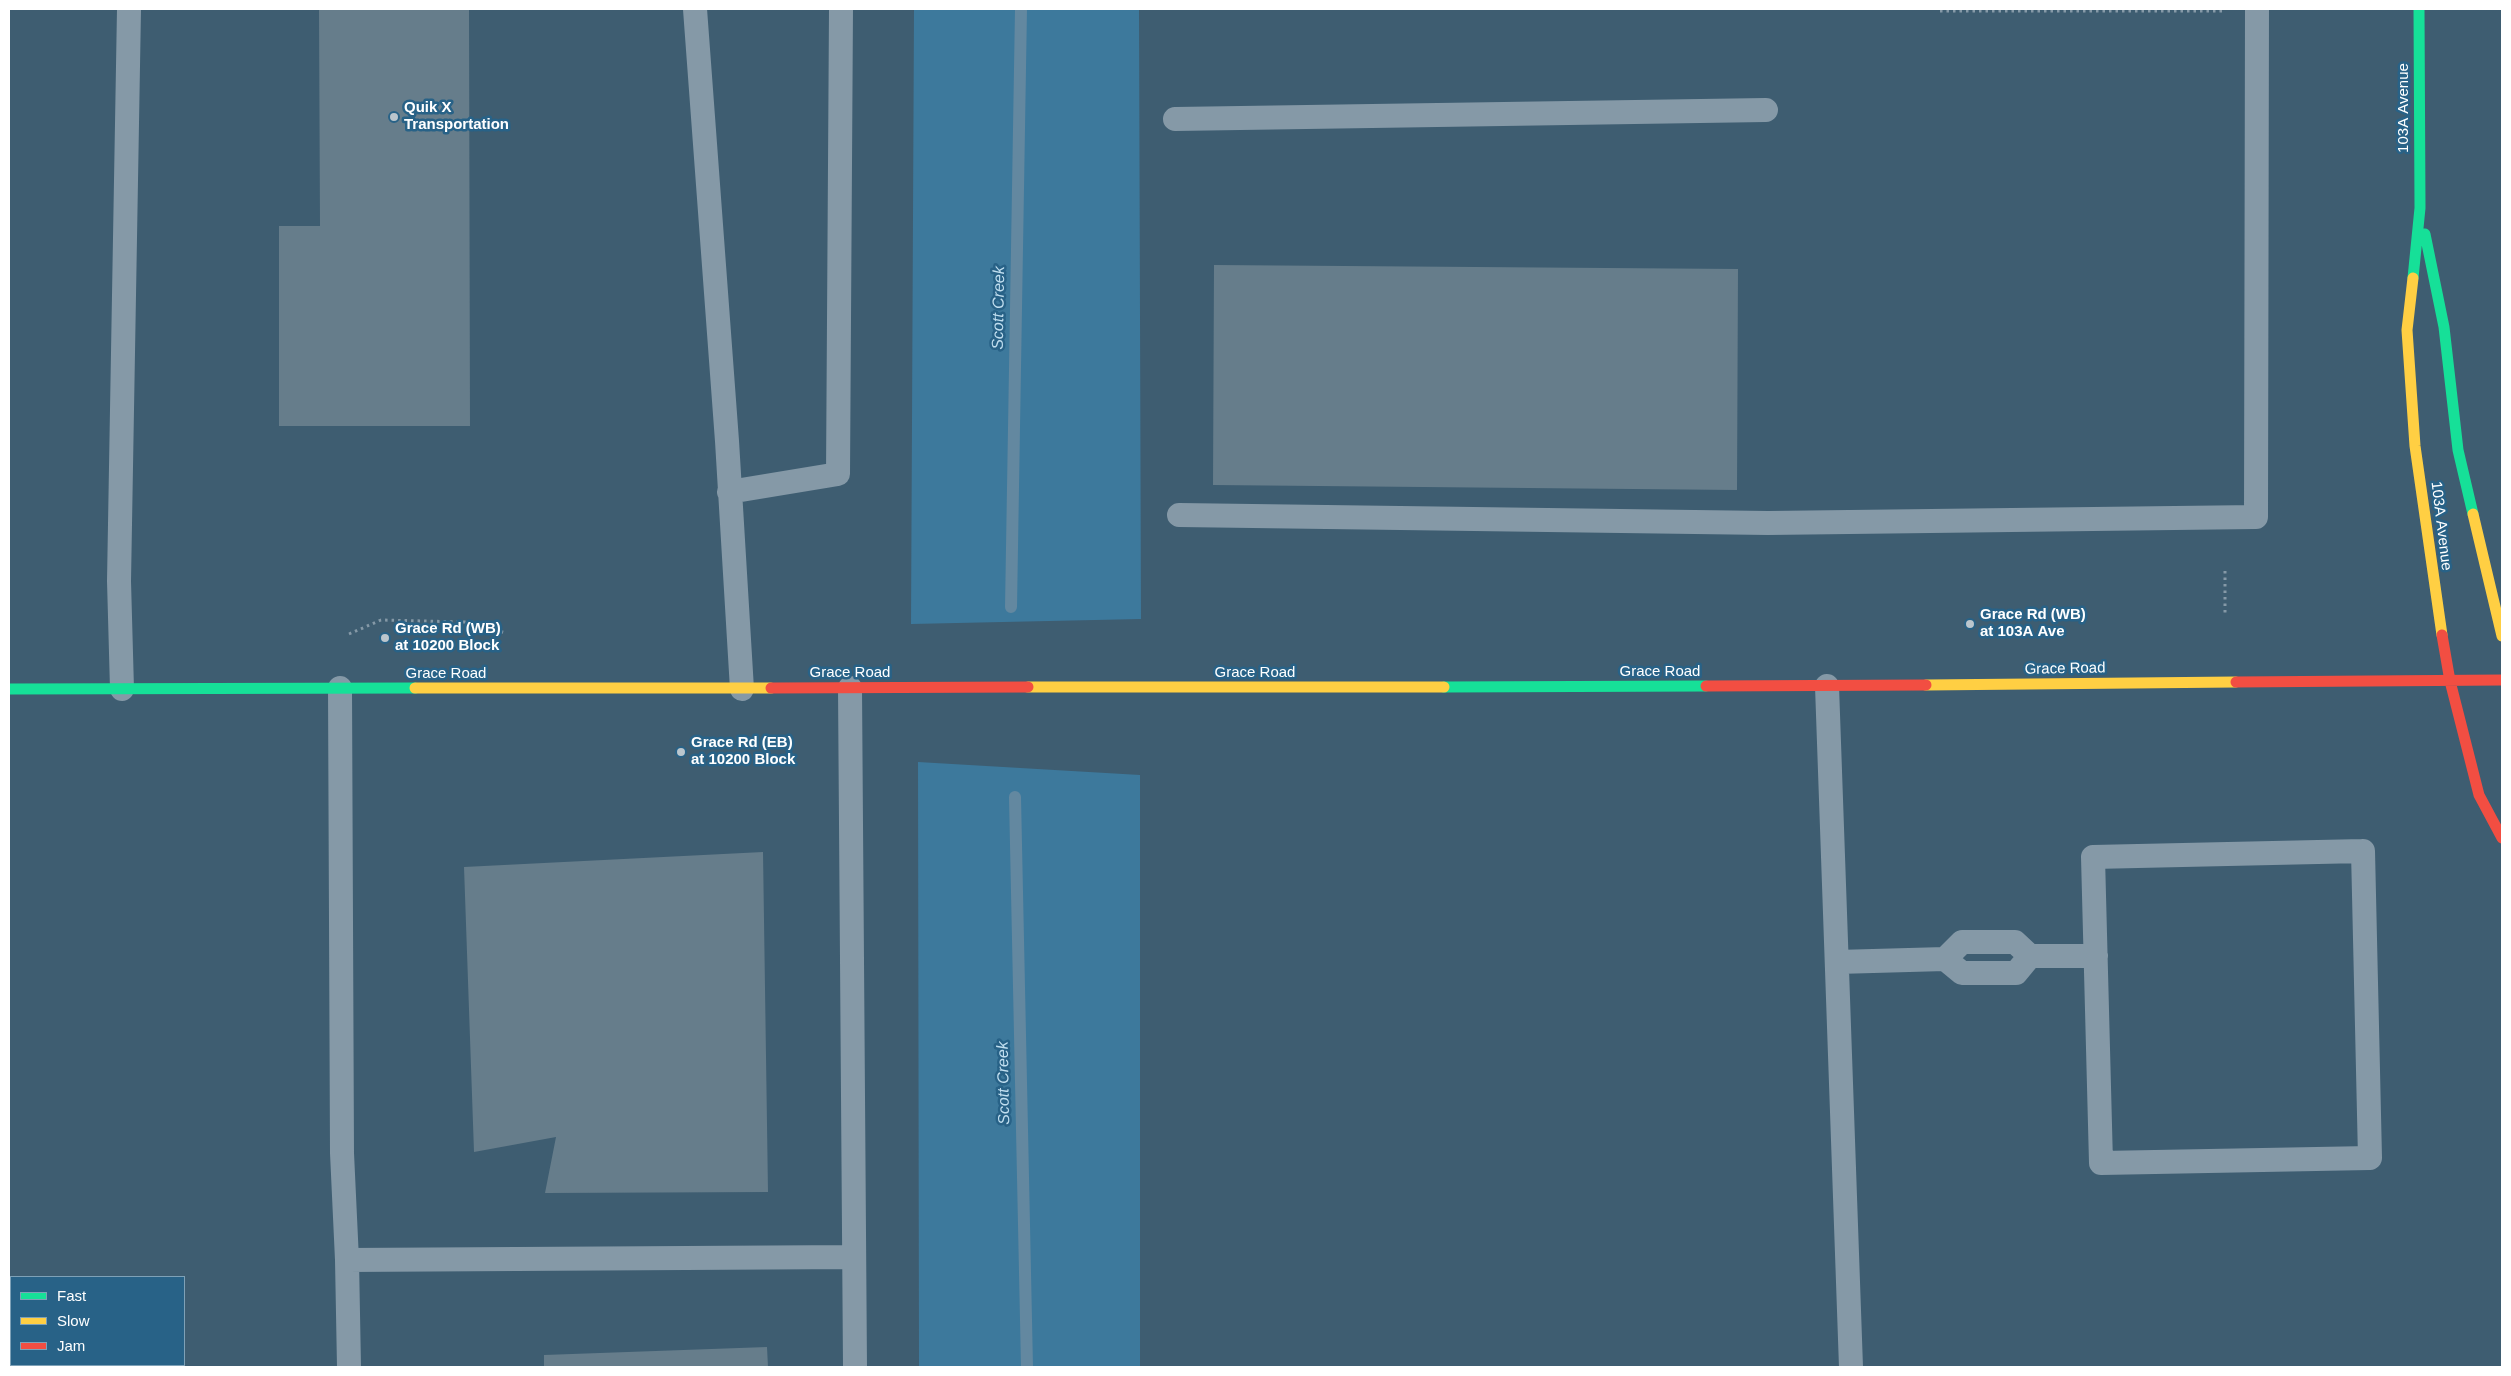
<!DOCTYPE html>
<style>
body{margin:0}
#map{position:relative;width:2511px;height:1376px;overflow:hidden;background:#3e5d71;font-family:Helvetica,sans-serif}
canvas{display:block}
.frame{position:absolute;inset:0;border:10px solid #fff;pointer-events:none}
.legend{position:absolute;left:10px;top:1276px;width:175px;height:90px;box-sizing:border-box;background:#286287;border:1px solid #7ea1b7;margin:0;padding:6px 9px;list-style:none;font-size:15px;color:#fff}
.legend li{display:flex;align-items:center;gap:10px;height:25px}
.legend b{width:25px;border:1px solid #7ea1b7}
</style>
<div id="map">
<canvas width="2511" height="1376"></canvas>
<div class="frame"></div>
<ul class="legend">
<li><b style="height:6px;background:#16e098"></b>Fast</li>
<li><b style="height:6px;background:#ffcf43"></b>Slow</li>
<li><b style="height:6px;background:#f24e42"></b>Jam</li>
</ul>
</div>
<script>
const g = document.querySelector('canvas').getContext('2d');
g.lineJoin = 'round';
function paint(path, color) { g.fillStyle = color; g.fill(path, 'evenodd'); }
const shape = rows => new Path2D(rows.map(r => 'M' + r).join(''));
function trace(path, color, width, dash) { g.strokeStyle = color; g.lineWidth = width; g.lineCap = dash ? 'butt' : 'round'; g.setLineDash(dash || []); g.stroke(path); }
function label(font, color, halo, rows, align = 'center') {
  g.font = font + ' Helvetica,sans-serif'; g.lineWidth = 5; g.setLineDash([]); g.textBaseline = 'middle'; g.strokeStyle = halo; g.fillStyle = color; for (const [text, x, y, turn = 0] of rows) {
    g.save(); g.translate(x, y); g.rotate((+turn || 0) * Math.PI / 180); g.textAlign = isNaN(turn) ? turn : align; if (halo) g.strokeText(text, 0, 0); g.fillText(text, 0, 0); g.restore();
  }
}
const green = shape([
 [914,9,1139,9,1141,619,911,624],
 [918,762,1140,775,1140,1367,919,1367]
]);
const stream = shape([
 [1011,607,1021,9],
 [1015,797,1027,1367]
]);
const building = shape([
 [319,9,469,9,470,426,279,426,279,226,320,226],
 [1214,265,1738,269,1737,490,1213,485],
 [763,852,768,1192,545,1193,556,1137,474,1152,464,867],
 [767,1347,768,1367,544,1367,544,1355]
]);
const path = shape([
 [1940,11,2224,11],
 [2225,571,2225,613],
 [349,634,381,620,466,622,506,633]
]);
const lane = shape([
 [695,9,727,441,742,689],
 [1175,119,1766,110],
 [729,492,838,474,841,9],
 [1179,515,1768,523,2256,517,2257,9],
 [1827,686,1851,1367],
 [340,688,342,1153,347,1260,854,1257],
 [850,688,855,1367],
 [122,689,119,581,129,9],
 [2363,851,2370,1158,2101,1163,2093,857,2363,851],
 [2030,956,2096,956],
 [1837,962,1945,959,1962,973,2016,973,2030,956,2015,942,1962,942,1945,959],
 [347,1260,349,1367]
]);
const fast = shape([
 [2425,234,2444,327,2458,450,2473,514],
 [2413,278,2420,208,2419,9],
 [1444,687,1706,686],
 [9,689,415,688]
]);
const slow = shape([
 [2413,278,2407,330,2415,446,2442,635],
 [2473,514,2502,636],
 [1926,685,2236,682],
 [1028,687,1444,687],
 [415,688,771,688]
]);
const jam = shape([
 [2442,635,2450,681,2479,795,2502,838],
 [2236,682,2502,680],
 [1706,686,1926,685],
 [771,688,1028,687]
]);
const markers = [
 [394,117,5,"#bbc6cd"],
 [1970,624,5,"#bbc6cd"],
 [385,638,5,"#bbc6cd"],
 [681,752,5,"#bbc6cd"]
];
const poiNames = [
 ["Quik X",404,108],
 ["Transportation",404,125],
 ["Grace Rd (WB)",1980,615],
 ["at 103A Ave",1980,632],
 ["Grace Rd (WB)",395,629],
 ["at 10200 Block",395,646],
 ["Grace Rd (EB)",691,743],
 ["at 10200 Block",691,760]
];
const streetNames = [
 ["103A Avenue",2404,108,-90],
 ["103A Avenue",2441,526,83],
 ["Grace Road",2065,669,-1],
 ["Grace Road",1660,672],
 ["Grace Road",850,673],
 ["Grace Road",1255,673],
 ["Grace Road",446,674]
];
const waterNames = [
 ["Scott Creek",999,308,-89],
 ["Scott Creek",1004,1083,-91]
];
paint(green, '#3d799c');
trace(stream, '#6388a0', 12);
paint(building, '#667d8b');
trace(path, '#8599a7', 3, [2.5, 4]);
trace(lane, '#8599a7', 24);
trace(fast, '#16e098', 11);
trace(slow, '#ffcf43', 11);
trace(jam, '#f24e42', 11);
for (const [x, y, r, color] of markers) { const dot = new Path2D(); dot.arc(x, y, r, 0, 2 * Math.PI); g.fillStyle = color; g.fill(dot); trace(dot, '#286287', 2); }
label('bold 15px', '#fff', '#286287', poiNames, 'left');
label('15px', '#fff', '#286287', streetNames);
label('italic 16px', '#c0deef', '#286287', waterNames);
</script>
